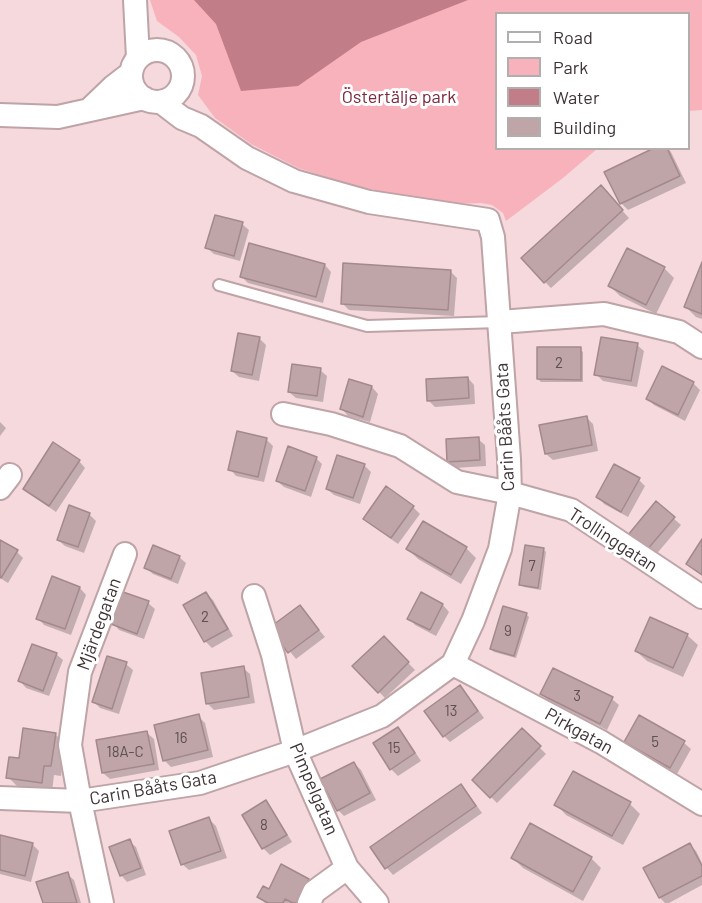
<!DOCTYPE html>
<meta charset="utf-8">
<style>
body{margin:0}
#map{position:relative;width:702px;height:903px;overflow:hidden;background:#f5d9dd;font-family:Barlow,sans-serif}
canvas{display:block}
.legend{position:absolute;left:495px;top:12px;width:195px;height:138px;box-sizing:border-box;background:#fff;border:2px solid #b2aeae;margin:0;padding:8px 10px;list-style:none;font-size:18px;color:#3f3435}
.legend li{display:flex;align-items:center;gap:12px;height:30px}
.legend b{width:30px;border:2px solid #b2aeae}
</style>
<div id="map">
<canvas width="702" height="903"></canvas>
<ul class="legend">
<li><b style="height:8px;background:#fff"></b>Road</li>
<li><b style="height:16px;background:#f8b2bc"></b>Park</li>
<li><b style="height:16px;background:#c17d88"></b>Water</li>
<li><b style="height:16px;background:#bfa5a8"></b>Building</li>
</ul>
</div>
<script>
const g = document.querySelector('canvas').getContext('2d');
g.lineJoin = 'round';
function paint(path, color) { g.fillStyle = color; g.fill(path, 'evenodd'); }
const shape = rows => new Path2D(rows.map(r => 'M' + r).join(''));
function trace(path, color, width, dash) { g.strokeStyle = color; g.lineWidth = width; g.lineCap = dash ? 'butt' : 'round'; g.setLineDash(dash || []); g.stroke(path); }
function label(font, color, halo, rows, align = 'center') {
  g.font = font + ' Barlow,sans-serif'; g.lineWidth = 6; g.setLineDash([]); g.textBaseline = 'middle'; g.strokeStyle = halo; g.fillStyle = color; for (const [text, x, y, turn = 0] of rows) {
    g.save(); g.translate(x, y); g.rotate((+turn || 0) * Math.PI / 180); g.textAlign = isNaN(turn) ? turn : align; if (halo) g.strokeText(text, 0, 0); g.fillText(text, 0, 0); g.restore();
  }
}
const green = shape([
 [150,0,702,0,702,110,689,111,688,14,496,14,496,148,597,149,563,178,506,221,503,213,492,205,481,203,458,204,414,199,353,185,298,168,251,144,215,118,198,95,202,76,196,55,179,37,157,21]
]);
const water = shape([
 [194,0,468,0,361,42,298,86,241,91,216,24]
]);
const shadow = shape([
 [657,148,668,148,671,152,686,183,628,210,621,203],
 [607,194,629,218,551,288,545,282],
 [242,224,249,230,240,261,214,254,207,248],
 [325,265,331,272,323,303,248,283,241,276],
 [702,266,702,319,696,317,686,307],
 [664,268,674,278,656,314,620,296,610,286],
 [450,271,457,278,454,316,349,310,343,304],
 [259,338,266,345,259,381,239,377,232,371],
 [637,345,644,351,637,387,603,381,596,374],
 [580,349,583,352,583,382,541,382,538,379],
 [320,370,327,376,323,402,296,398,289,392],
 [468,378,474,385,475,404,435,407,428,400],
 [693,383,700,390,685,421,654,405,648,399],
 [372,387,378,394,370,422,348,416,342,409],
 [586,417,593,424,598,451,553,460,546,454],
 [0,422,6,428,0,436],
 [266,439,273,446,264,482,236,476,230,469],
 [478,439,485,445,486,466,455,468,449,461],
 [316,458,322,464,311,497,284,487,277,481],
 [79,461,85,468,56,512,31,495,25,489],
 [364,465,371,472,360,504,334,495,327,489],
 [639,480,645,486,628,517,604,504,598,497],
 [657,504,681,525,654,557,636,542],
 [413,507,420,514,398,544,371,525,365,518],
 [89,514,96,521,84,553,65,546,58,540],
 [0,542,17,552,23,558,8,583,0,578],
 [466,548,476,558,461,584,418,559,408,549],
 [543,549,546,552,541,590,524,587,521,584],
 [179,557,186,563,178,584,153,574,146,568],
 [53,578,80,588,86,595,71,635,44,625,38,618],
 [206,593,213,600,233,636,212,648,205,641],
 [421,594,443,605,449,612,436,636,415,625,409,618],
 [148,603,155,609,144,639,119,630,113,623],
 [300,607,325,637,296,659,271,628],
 [526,614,529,617,516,658,494,652,491,649],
 [687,635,698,645,683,677,647,661,636,651],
 [384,638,415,670,385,698,354,666],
 [56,654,63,660,49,696,26,688,20,681],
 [126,664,133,670,119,714,100,708,94,702],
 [243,668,250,674,255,703,214,710,208,704],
 [554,670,612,699,619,705,607,730,548,700,542,694],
 [460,687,466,693,484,718,450,742,444,736],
 [198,716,205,723,213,757,171,767,164,760],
 [640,717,684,743,691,749,677,774,632,748,626,742],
 [398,728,404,735,421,761,398,776,391,769],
 [522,730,546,754,497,803,474,780],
 [147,733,154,739,159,770,110,779,103,773],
 [55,734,65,744,61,776,54,775,52,792,18,787,8,777,20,760],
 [354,763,361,770,376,800,344,816,338,810],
 [461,786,467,792,482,813,393,875,387,868,372,847],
 [266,802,272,809,292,842,270,855,263,848,244,816],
 [556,804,630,804,640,814,623,845,566,815],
 [209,819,216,826,227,858,189,870,182,864],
 [0,836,32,844,39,851,31,882,0,874],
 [129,841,136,847,146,875,127,882,121,875],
 [690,845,696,851,702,863,702,885,669,903,665,903,660,898,645,869],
 [513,858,591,858,601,868,583,901,523,868],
 [67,874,74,880,81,903,45,903],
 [308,880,315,887,306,903,265,903,259,897,269,891]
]);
const building = shape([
 [654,148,667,148,680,176,620,204,604,172,654,148],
 [601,185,623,210,544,283,521,258,601,185],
 [215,215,243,222,234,256,205,248,215,215],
 [249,243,325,264,316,297,240,277,249,243],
 [627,248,665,267,646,305,608,286,627,248],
 [702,262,702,314,684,307,702,262],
 [343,263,451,270,448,310,341,304,343,263],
 [238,333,260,337,252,375,231,371,238,333],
 [601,337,638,343,631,381,594,375,601,337],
 [537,347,581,347,581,380,537,379,537,347],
 [292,364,321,368,317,396,288,392,292,364],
 [662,366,694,382,678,415,646,399,662,366],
 [468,377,469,398,427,401,426,379,468,377],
 [349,379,372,386,363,417,340,409,349,379],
 [587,416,592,445,545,454,539,425,587,416],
 [237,431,267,438,258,477,228,470,237,431],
 [479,437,480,460,447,462,446,439,479,437],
 [53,442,80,460,49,506,23,489,53,442],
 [288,446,317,457,305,491,276,481,288,446],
 [337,455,365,464,353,498,326,489,337,455],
 [614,464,640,478,621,512,596,497,614,464],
 [386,486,414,506,391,538,363,519,386,486],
 [656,501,675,517,646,551,628,535,656,501],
 [69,505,90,513,78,547,57,540,69,505],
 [423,521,467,547,451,575,406,549,423,521],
 [702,539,702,575,686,564,702,539],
 [0,540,18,550,1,578,0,577,0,540],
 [153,545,180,556,171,579,144,568,153,545],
 [525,545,544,548,538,588,519,585,525,545],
 [52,576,80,587,65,629,36,619,52,576],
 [123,592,149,601,137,634,111,624,123,592],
 [206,592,228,629,204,642,183,605,206,592],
 [421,592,443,604,430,630,407,619,421,592],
 [300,605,319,630,288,653,269,628,300,605],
 [503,606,527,613,514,656,490,649,503,606],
 [650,617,688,634,673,668,635,651,650,617],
 [384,636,409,662,378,693,352,666,384,636],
 [32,644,57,653,43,691,18,681,32,644],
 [107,656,127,662,112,709,92,702,107,656],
 [244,666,249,697,206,704,201,673,244,666],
 [553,668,613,697,600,724,540,694,553,668],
 [460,685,478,711,443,737,424,711,460,685],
 [199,714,208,750,163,761,154,725,199,714],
 [639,715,685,741,670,768,624,742,639,715],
 [398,727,415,753,390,770,373,743,398,727],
 [23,728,56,733,51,766,44,766,42,783,6,778,9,757,19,758,23,728],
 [522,728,541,746,490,798,472,780,522,728],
 [147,731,154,764,102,773,96,740,147,731],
 [354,762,370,793,337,811,320,779,354,762],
 [573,771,631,802,612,836,554,805,573,771],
 [461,784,476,806,385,869,370,847,461,784],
 [266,800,287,835,262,849,242,815,266,800],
 [209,817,221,851,181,865,169,831,209,817],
 [530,823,592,857,573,892,511,858,530,823],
 [0,835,33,843,25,876,0,870,0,835],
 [130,839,141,868,120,876,109,847,130,839],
 [690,843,702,866,702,876,659,898,643,868,690,843],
 [281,864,309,879,296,903,293,903,285,899,283,903,268,903,257,897,263,886,269,889,281,864],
 [68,872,77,903,43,903,36,882,68,872]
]);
const lane = shape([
 [219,285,367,326,500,322]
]);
const street = shape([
 [135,0,138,58],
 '131 76a26 26 0 1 1 52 0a26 26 0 1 1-52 0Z',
 [89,110,114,86,131,73],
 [0,115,58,117,144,98],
 [500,322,604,314,679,332,702,347],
 [283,414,331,424,400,446,457,482,510,493,571,510,702,597],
 [0,488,10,475],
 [254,596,273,655,295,751,347,868,377,903],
 [453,664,601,742,702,804],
 [0,798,80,801,200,783,295,751,382,716,453,664,473,621,500,549,510,493,509,459,493,237,488,220,369,202,294,181,247,158,201,126,182,118,161,102],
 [102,903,80,801,70,745,80,672,125,554],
 [309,903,314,892,347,868]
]);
const numberNames = [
 ["2",559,363],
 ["7",532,566],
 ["2",205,617],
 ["9",508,631],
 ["3",577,696],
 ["13",451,711],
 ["16",181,738],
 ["5",655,742],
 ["15",394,748],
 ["18A-C",125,752],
 ["8",264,825]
];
const parkNames = [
 ["Östertälje park",399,97]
];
const streetNames = [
 ["Carin Bååts Gata",505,427,-93],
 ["Trollinggatan",613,540,33],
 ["Mjärdegatan",99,624,-70],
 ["Pirkgatan",579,731,29],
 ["Carin Bååts Gata",153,788,-10],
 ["Pimpelgatan",314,789,67]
];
paint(green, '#f8b2bc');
paint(water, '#c17d88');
paint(shadow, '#0003');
paint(building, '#bfa5a8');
trace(building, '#a3898c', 1.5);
trace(lane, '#bea3a7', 14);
trace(street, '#bea3a7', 26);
trace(lane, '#fff', 10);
trace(street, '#fff', 22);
label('15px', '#5f5052', null, numberNames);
label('18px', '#7b283c', '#fff', parkNames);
label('18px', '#3f3435', '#fff', streetNames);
</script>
